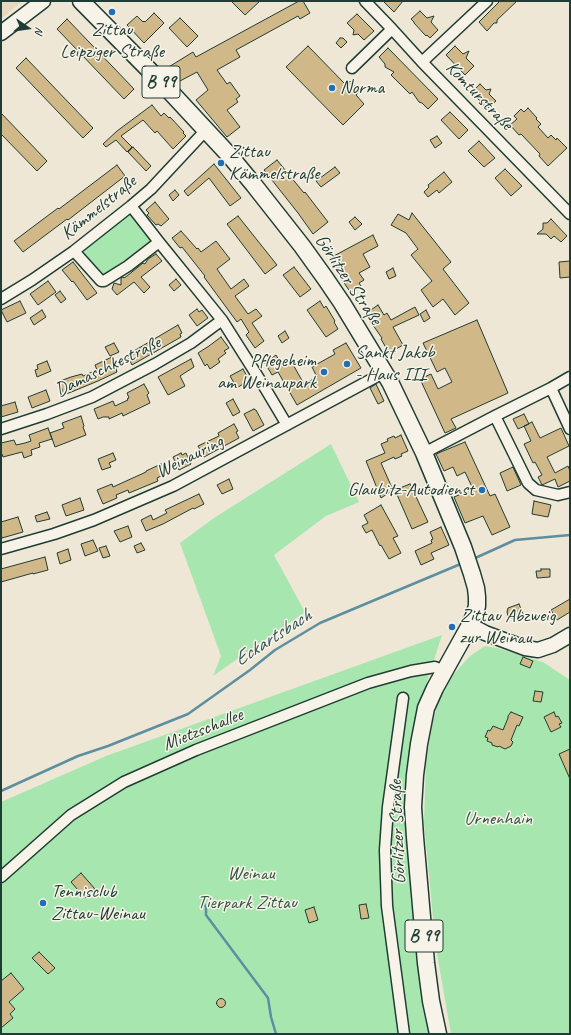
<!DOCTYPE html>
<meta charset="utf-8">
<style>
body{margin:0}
#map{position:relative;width:571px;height:1035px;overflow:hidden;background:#efe7d5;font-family:Caveat,sans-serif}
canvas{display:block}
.frame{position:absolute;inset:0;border:2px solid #1f3d34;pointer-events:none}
.north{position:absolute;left:8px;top:8px;width:40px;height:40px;-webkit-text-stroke:3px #f7f3e8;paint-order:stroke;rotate:103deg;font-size:11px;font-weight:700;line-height:16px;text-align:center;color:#1f3d34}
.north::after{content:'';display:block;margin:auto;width:14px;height:18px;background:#1f3d34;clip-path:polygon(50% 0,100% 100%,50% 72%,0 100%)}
</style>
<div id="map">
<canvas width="571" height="1035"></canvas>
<div class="frame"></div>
<div class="north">N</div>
</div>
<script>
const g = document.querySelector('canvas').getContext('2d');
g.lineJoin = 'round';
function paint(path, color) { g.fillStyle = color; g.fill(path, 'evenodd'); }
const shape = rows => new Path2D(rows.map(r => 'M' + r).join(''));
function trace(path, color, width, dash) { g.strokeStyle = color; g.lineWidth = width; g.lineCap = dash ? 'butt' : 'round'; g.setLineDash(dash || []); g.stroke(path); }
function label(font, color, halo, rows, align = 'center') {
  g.font = font + ' Caveat,sans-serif'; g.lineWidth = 3; g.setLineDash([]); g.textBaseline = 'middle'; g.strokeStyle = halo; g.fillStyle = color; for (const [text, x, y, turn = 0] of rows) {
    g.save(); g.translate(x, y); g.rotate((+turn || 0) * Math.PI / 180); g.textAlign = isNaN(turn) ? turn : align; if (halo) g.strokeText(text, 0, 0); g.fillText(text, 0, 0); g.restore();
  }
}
const built = shape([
 [1,1,23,1,1,19]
]);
const green = shape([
 [130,210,154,238,103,276,81,249],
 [331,444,359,502,326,516,274,555,305,612,213,676,221,656,180,543,214,518],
 [442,635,421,700,408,810,413,911,423,1010,429,1034,1,1034,1,802,106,756],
 [485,646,497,648,543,662,570,680,570,1034,451,1034,436,948,424,823,426,763,433,720,439,701,451,677,470,656]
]);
const stream = shape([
 [473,559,493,550,515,540,570,535],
 [1,791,78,756,108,746,188,714,250,670,275,650,320,623,463,563],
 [202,896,204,904,206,907,206,915,268,998,271,1017,276,1034]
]);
const building = shape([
 [231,1,260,1,245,15,231,1],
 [299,1,303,1,310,13,300,19,298,16,236,50,240,57,217,70,227,84,230,82,240,96,236,99,238,102,227,110,240,127,227,137,196,100,208,90,197,72,180,81,167,68,193,52,196,57,299,1],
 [383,1,403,1,394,12,383,1],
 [500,1,517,1,497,20,497,23,494,23,487,31,479,22,500,1],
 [420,11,427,18,434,16,431,22,438,30,430,38,427,35,426,36,414,23,414,22,411,19,420,11],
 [154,13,164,23,144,43,127,25,137,16,143,22,144,21,145,22,154,13],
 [357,14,374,31,364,40,358,34,353,35,354,30,347,23,357,14],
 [180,18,198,36,187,47,169,28,180,18],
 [67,19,134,89,124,99,57,29,67,19],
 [340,38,343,38,347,42,341,48,336,43,340,38],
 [308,46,346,85,350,81,360,91,356,95,364,104,343,125,286,67,308,46],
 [455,46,463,54,469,51,466,58,474,66,465,75,446,55,455,46],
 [388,48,438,99,428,109,422,103,419,102,412,92,410,94,391,75,394,72,385,67,385,64,379,57,388,48],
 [26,58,93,128,83,138,16,68,26,58],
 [480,84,486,90,491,89,489,94,496,101,487,109,472,92,480,84],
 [152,105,161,116,164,113,169,118,170,117,184,132,183,133,186,136,173,149,157,131,155,133,143,120,121,136,132,147,127,152,116,140,106,147,103,144,117,131,152,105],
 [528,108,537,118,536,119,541,124,538,127,548,138,551,135,556,140,557,138,567,148,548,166,539,156,540,154,521,134,519,135,510,125,517,119,514,116,521,109,524,112,528,108],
 [450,112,468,130,459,139,441,120,450,112],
 [1,113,47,161,37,171,1,134,1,113],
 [437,136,442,143,435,148,430,140,437,136],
 [479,141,495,158,484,167,468,151,479,141],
 [133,147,151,166,146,171,128,152,133,147],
 [277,160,304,193,305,192,328,222,313,234,298,213,264,170,277,160],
 [214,164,241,198,230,206,209,178,188,196,184,191,214,164],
 [117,165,125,176,68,220,67,219,23,252,14,241,58,208,59,209,117,165],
 [335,167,340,173,321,187,316,181,335,167],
 [505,169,522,186,511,196,495,178,505,169],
 [444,172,452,182,439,193,437,190,428,197,424,192,429,187,428,185,444,172],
 [175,190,179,195,173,201,169,195,175,190],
 [155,202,169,219,161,226,158,224,156,225,147,215,149,213,146,210,155,202],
 [412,213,451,262,443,269,469,303,455,315,443,299,433,307,421,290,432,281,411,255,418,249,406,233,391,225,398,214,409,220,412,213],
 [238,216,277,265,265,274,227,224,238,216],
 [355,217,362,224,355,230,349,222,355,217],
 [551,219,567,236,561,242,554,236,551,239,546,234,537,234,543,229,543,223,547,223,551,219],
 [181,231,197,249,198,248,201,252,216,241,230,259,217,269,231,289,244,279,249,286,235,296,248,314,256,309,262,316,252,323,264,341,255,348,246,335,249,332,241,319,237,322,204,277,205,276,182,247,180,248,172,238,181,231],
 [373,235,378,246,363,254,370,267,359,273,364,280,359,283,361,286,351,293,340,277,342,276,330,258,373,235],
 [156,254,162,261,141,277,150,287,144,293,134,282,117,295,112,289,114,283,121,285,121,278,123,277,124,278,127,276,143,263,145,264,148,259,156,254],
 [570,261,570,277,560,278,559,262,570,261],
 [73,262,97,293,87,300,73,281,72,282,62,270,73,262],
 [294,267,311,289,300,297,283,275,294,267],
 [393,268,396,276,389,279,386,272,393,268],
 [176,279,181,285,174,291,169,285,176,279],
 [48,281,56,292,38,305,30,294,48,281],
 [60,291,66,299,61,303,55,295,60,291],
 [20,301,26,313,7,322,1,310,20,301],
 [320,301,324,308,326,306,335,321,334,322,338,329,326,337,307,310,320,301],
 [378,305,384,315,387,313,391,320,415,307,419,315,393,327,403,345,389,353,381,339,382,338,365,314,378,305],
 [197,309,199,312,202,310,208,318,197,326,189,315,197,309],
 [42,310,46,317,34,325,30,318,42,310],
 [426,310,430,318,424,322,420,314,426,310],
 [477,320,508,393,451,419,456,428,445,433,420,379,431,374,438,389,452,382,445,368,437,372,423,343,477,320],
 [178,325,182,333,180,334,181,337,132,365,127,355,178,325],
 [285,331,289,338,282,343,278,336,285,331],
 [221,337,229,348,224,351,226,353,218,359,220,362,210,369,207,364,205,366,198,353,209,346,221,337],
 [114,343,119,352,110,356,105,347,114,343],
 [346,343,361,368,297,405,278,372,272,375,265,363,276,355,283,367,291,361,304,384,317,377,312,367,335,354,333,350,346,343],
 [112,357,117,368,116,369,117,372,98,381,64,395,60,384,61,383,60,381,71,377,82,374,83,376,97,370,95,365,112,357],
 [191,359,194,367,180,376,185,386,168,395,158,377,191,359],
 [47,361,51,371,37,377,35,370,38,369,37,365,47,361],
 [243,369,249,380,237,388,230,376,243,369],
 [144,384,149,393,147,395,150,403,123,416,122,413,109,419,109,417,103,417,98,419,94,409,113,401,115,406,128,400,127,399,129,398,127,393,144,384],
 [376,384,384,401,378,404,370,388,376,384],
 [46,390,50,401,32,408,28,397,46,390],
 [233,399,240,412,233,416,226,403,233,399],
 [15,402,18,412,1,417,1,406,15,402],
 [254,409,255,410,256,410,264,425,253,431,244,414,254,409],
 [524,414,529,424,518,429,513,419,524,414],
 [81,416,84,426,83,427,86,435,55,447,50,433,64,428,62,423,81,416],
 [532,422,540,438,561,428,569,446,547,457,555,473,568,466,570,471,570,481,558,487,555,479,542,485,538,477,542,475,535,462,533,463,524,444,531,441,524,426,532,422],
 [234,424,238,431,236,432,239,438,204,457,198,446,219,436,218,433,234,424],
 [48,428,52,439,39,443,40,447,31,450,32,455,24,458,22,452,3,457,2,454,1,454,1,443,14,440,16,445,25,443,31,441,29,435,48,428],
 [401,435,408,451,401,454,402,456,395,459,394,457,381,463,393,490,381,498,366,461,385,453,381,444,388,441,387,439,394,436,395,438,401,435],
 [465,442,490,496,495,494,510,527,492,535,483,516,465,523,454,497,473,489,465,472,457,476,453,467,444,471,436,454,465,442],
 [113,453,116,460,109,463,111,467,102,470,98,459,113,453],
 [181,453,182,455,186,453,191,464,179,470,173,457,181,453],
 [161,464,165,474,157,478,158,481,129,493,128,490,116,495,117,498,103,504,97,490,112,484,113,487,146,472,146,471,161,464],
 [513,467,521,485,507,491,500,473,513,467],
 [229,479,233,489,222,494,217,485,229,479],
 [410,484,428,522,412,529,395,490,410,484],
 [199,494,204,504,194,509,193,508,163,524,146,531,141,520,151,515,153,520,167,513,165,510,199,494],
 [80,498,84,510,66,516,62,505,80,498],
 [534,501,551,505,548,517,532,514,534,501],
 [381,505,398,536,393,538,401,553,389,559,381,545,380,546,372,530,366,533,362,526,368,523,364,515,381,505],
 [47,512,50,519,37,522,35,516,47,512],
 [18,517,23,532,2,538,1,534,1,522,18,517],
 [128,526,132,537,120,542,114,531,128,526],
 [441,527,449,545,431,553,434,559,421,565,415,551,432,543,431,540,433,539,430,532,441,527],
 [93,540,98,551,85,556,81,544,93,540],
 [141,543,145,550,137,553,134,546,141,543],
 [106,546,110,556,103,558,99,548,106,546],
 [68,549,71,560,60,564,57,553,68,549],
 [45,557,48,570,33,574,33,573,1,582,1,569,45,557],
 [541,569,550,569,550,577,537,578,536,571,541,571,541,569],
 [570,599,570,612,557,620,551,610,570,599],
 [519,604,524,616,517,618,516,616,512,618,508,616,507,612,508,608,519,604],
 [523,657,533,661,530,668,520,664,523,657],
 [535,691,543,692,541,702,533,701,535,691],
 [511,712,523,717,519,726,517,725,511,740,513,742,511,746,505,749,499,746,498,747,492,745,492,743,487,741,488,738,485,737,488,730,490,731,493,726,503,730,508,718,508,716,511,712],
 [554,712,556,717,558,716,562,723,559,724,561,727,551,732,544,717,554,712],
 [570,749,570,779,559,754,570,749],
 [81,873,95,889,85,898,71,882,81,873],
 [366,904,369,918,361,919,359,905,366,904],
 [314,907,318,920,309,923,305,910,314,907],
 [39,952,55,968,48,974,32,958,39,952],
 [11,973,24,989,9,1002,15,1009,10,1014,13,1018,1,1028,1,981,11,973],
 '216.5 1003a4.5 4.5 0 1 1 9 0a4.5 4.5 0 1 1-9 0Z'
]);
const street = shape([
 [365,1,392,29,422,62,570,214],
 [422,62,487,1],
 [352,68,392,29],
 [131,206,159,242,222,320,265,388,287,425],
 [74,251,101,281,104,281,128,266,159,242],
 [1,299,32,280,74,251,131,206,151,189,206,130],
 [551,388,570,429],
 [495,416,528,483,536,490,558,495,570,492],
 [1,429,47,414,92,397,155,364,191,343,222,320],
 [424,453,495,416,551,388,570,377],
 [1,549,54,534,94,520,173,486,385,372],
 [403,698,388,807,385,850,387,906,404,1034],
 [1,877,71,815,124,782,196,750,368,683,411,671,435,667,444,671]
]);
const secondary = shape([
 [1,33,43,1],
 [470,625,485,633,525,648,538,650,553,645,570,635]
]);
const primary = shape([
 [81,1,164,85,230,156,254,185,302,246,325,278,342,303,390,382,424,453,463,547,472,574,476,588,477,597,477,606,474,616,470,625,435,688,426,708,419,744,415,775,413,807,415,837,426,963,431,1001,438,1034]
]);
const markers = [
 [112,12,4,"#1f6fb2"],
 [332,88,4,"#1f6fb2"],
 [221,163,4,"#1f6fb2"],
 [347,364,4,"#1f6fb2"],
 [324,372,4,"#1f6fb2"],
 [482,490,4,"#1f6fb2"],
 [452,627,4,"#1f6fb2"],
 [43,903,4,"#1f6fb2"]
];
const shields = [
 [161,82,38],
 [424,936,38]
];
const shieldNames = [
 ["B 99",161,82],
 ["B 99",424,936]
];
const poiNames = [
 ["Zittau",112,30,"center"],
 ["Leipziger Straße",112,52,"center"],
 ["Norma",340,88],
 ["Zittau",229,152],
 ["Kämmelstraße",229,174],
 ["Sankt Jakob",355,353],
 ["- Haus III",355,375],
 ["Pflegeheim",316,361,"right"],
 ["am Weinaupark",316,383,"right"],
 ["Glaubitz-Autodienst",474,490,"right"],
 ["Zittau Abzweig",460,616],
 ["zur Weinau",460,638],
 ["Tennisclub",51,892],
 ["Zittau-Weinau",51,914]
];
const streetNames = [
 ["Komturstraße",479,96,46],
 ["Kämmelstraße",99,208,-39],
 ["Görlitzer Straße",348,280,56],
 ["Damaschkestraße",108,367,-26],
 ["Weinauring",190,457,-27],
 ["Mietzschallee",203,730,-22],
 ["Görlitzer Straße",398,832,-92]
];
const parkNames = [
 ["Urnenhain",498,819],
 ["Weinau",251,874],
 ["Tierpark Zittau",247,903]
];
const waterNames = [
 ["Eckartsbach",273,638,-33]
];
paint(built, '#e6d9be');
paint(green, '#a7e7af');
trace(stream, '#5d8fa0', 2.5);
paint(building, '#d1b888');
trace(building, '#1f3d34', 1);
trace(street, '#1f3d34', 13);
trace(secondary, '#1f3d34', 17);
trace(primary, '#1f3d34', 19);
trace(street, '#f7f3e8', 10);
trace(secondary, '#f7f3e8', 14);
trace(primary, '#f7f3e8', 16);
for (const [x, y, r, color] of markers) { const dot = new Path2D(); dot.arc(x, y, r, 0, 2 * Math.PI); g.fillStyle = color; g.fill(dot); trace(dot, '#f7f3e8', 1.5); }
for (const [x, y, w] of shields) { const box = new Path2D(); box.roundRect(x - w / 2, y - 16, w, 32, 3); g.fillStyle = '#f7f3e8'; g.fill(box); trace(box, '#1f3d34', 1); }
label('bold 18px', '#1f3d34', null, shieldNames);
label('19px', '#1f3d34', '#f7f3e8', poiNames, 'left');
label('19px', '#1f3d34', '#f7f3e8', streetNames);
label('19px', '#335646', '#f7f3e8', parkNames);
label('italic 20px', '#345858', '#f7f3e8', waterNames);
</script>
